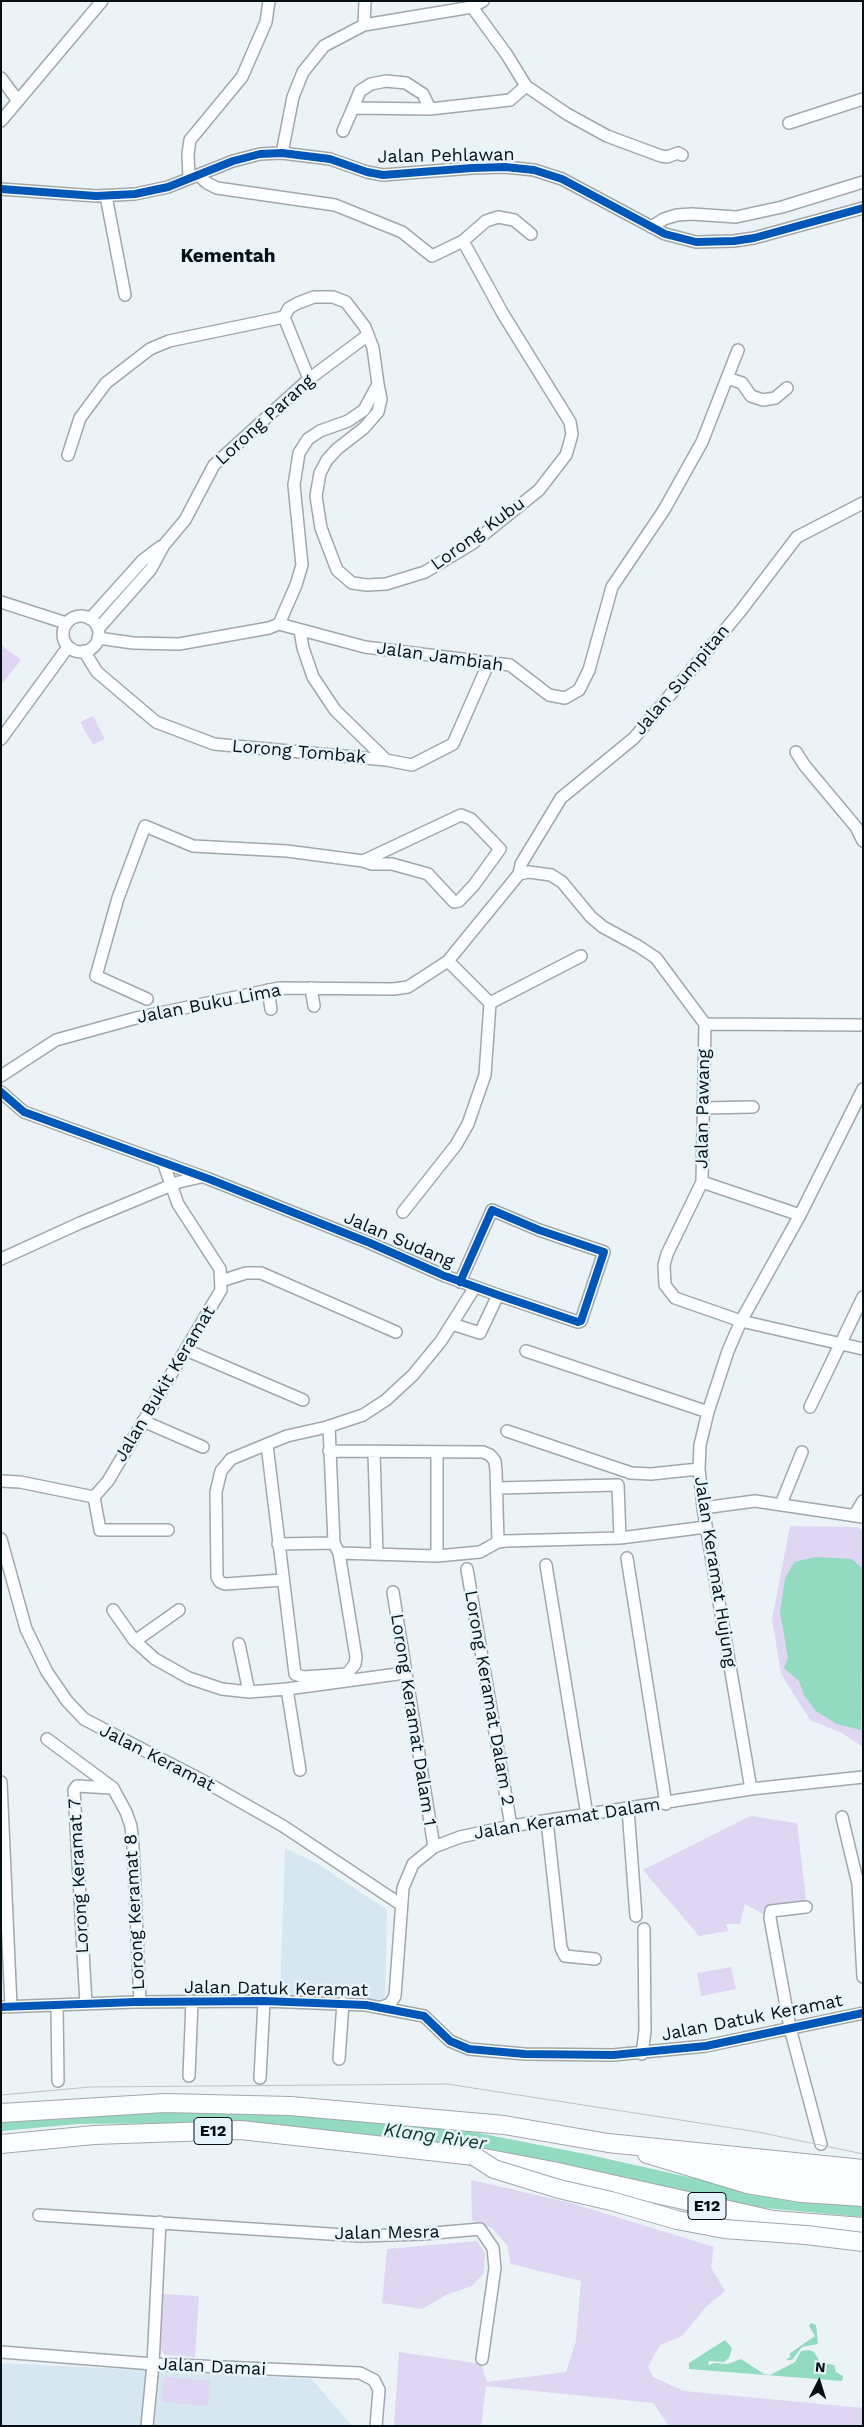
<!DOCTYPE html>
<style>
body{margin:0}
#map{position:relative;width:864px;height:2427px;overflow:hidden;background:#ecf3f7;font-family:"Work Sans",sans-serif}
canvas{display:block}
.frame{position:absolute;inset:0;border:2px solid #051016;pointer-events:none}
.north{position:absolute;left:794px;top:2357px;width:50px;height:50px;-webkit-text-stroke:4px #e7f4fc;paint-order:stroke;rotate:5deg;font-size:14px;font-weight:700;line-height:20px;text-align:center;color:#051016}
.north::after{content:'';display:block;margin:auto;width:18px;height:22px;background:#051016;clip-path:polygon(50% 0,100% 100%,50% 72%,0 100%)}
</style>
<div id="map">
<canvas width="864" height="2427"></canvas>
<div class="frame"></div>
<div class="north">N</div>
</div>
<script>
const context = document.querySelector('canvas').getContext('2d');
context.lineJoin = 'round';
function fillPath(path, color) {
  context.fillStyle = color;
  context.fill(path, 'evenodd');
}
function poly(rows) {
  const path = new Path2D();
  for (const r of rows) {
    if (r.length === 3) {
      path.moveTo(r[0] + r[2], r[1]);
      path.arc(r[0], r[1], r[2], 0, 2 * Math.PI);
      continue;
    }
    path.moveTo(r[0], r[1]);
    for (let i = 2; i < r.length; i += 2) path.lineTo(r[i], r[i + 1]);
  }
  return path;
}
function trace(path, color, width, dash) {
  context.strokeStyle = color;
  context.lineWidth = width;
  context.lineCap = dash ? 'butt' : 'round';
  context.setLineDash(dash || []);
  context.stroke(path);
}
function drawText(font, color, halo, rows, align = 'center') {
  context.font = font + ' "Work Sans",sans-serif';
  context.lineWidth = 5;
  context.setLineDash([]);
  context.textBaseline = 'middle';
  context.strokeStyle = halo;
  context.fillStyle = color;
  for (const [text, x, y, turn = 0] of rows) {
    context.save();
    context.translate(x, y);
    context.rotate((+turn || 0) * Math.PI / 180);
    context.textAlign = isNaN(turn) ? turn : align;
    if (halo) context.strokeText(text, 0, 0);
    context.fillText(text, 0, 0);
    context.restore();
  }
}
fillPath(poly([
 [285,1848,316,1863,387,1910,385,2000,280,1995],
 [1,2363,146,2370,141,2426,1,2426],
 [158,2371,312,2379,352,2426,154,2426]
]), '#d7e7f1');
fillPath(poly([
 [1,645,21,660,1,685],
 [93,716,105,739,93,745,80,722],
 [790,1526,858,1527,863,1531,863,1747,842,1733,810,1720,781,1674,772,1619],
 [750,1816,797,1823,806,1899,770,1918,745,1904,740,1924,726,1924,728,1931,699,1936,643,1870],
 [731,1967,736,1989,701,1996,697,1973],
 [471,2180,571,2203,714,2247,711,2267,725,2291,706,2307,682,2336,660,2345,648,2367,653,2377,684,2391,863,2408,863,2426,669,2426,653,2403,486,2386,481,2426,394,2426,399,2352,481,2364,487,2382,566,2372,576,2341,581,2281,511,2264,507,2245,492,2228,472,2220],
 [477,2241,485,2253,484,2273,472,2286,448,2294,422,2309,382,2303,387,2249],
 [163,2294,199,2296,195,2357,165,2355,160,2349],
 [164,2377,210,2381,208,2406,162,2402]
]), '#ded6f2');
fillPath(poly([
 [816,1557,852,1559,863,1569,861,1730,837,1724,816,1711,804,1695,799,1681,784,1668,788,1658,780,1612,785,1579,794,1562],
 [216,2111,355,2119,354,2132,185,2123,78,2124,1,2131,1,2122,52,2117,136,2112],
 [711,2185,779,2199,863,2206,863,2217,764,2208,710,2197],
 [811,2323,816,2325,818,2344,802,2347,792,2360,786,2360,791,2356,789,2354,815,2336,809,2326],
 [725,2340,732,2348,729,2358,724,2362,709,2361,708,2365,714,2363,728,2364,741,2359,764,2374,770,2375,795,2362,801,2351,809,2350,814,2352,820,2362,834,2365,836,2372,843,2376,842,2381,689,2369,689,2363]
]), '#92dac0');
trace(poly([
 [333,2124,478,2141,585,2162,732,2195]
]), '#92dac0', 16);
const minor = poly([
 [472,7,507,55,526,86,567,114,607,136,661,156,667,157,678,153,682,155],
 [364,25,365,1],
 [1,78,18,101],
 [353,108,360,91,371,84,386,81,406,83,423,94,430,109],
 [1,121,102,1],
 [789,123,863,99],
 [343,131,353,108,430,109,510,100,526,86],
 [282,153,293,97,303,72,324,46,364,25,472,7,483,1],
 [198,175,207,183,217,188,335,205,402,232,432,256,463,241,486,221,498,217,514,220,531,234],
 [189,178,188,154,190,140,242,77,266,22,269,1],
 [1,189,96,196,135,194,168,187,233,161,260,154,282,153,330,159,367,172,383,175,472,168,505,167,534,170,562,179,665,234,696,242,734,241,754,238,863,208],
 [106,196,125,295],
 [651,227,664,219,677,215,692,214,736,217,782,207,863,182],
 [727,378,742,383,751,396,763,400,775,398,787,388],
 [378,384,381,399,378,412,364,428,337,449,327,460,320,473,316,496,321,528,337,570,352,583,367,585,386,584,425,572,473,543,539,490,566,455,569,445,572,434,570,422,503,314,463,241],
 [68,455,80,418,106,383,150,349,169,341,284,317],
 [1,602,66,623],
 [81,634,18],
 [90,619,143,560,160,547],
 [279,624,296,585,302,565,294,485,299,453,308,439,320,431,348,421,364,410,378,384,373,348,365,327,346,302,333,297,314,297,298,303,289,308,284,317,309,379],
 [98,629,151,569,164,545,185,520,214,465,309,379,368,335],
 [300,630,303,648,313,677,335,710,386,760],
 [98,638,133,643,179,644,269,628,279,624,365,647,510,665,549,695,565,698,579,690,589,670,612,587,664,510,702,442,738,350],
 [84,651,97,672,156,722,214,744,386,760,412,765,453,744,489,662],
 [1,739,68,647],
 [796,752,805,766,856,827,863,841],
 [519,874,521,864,561,798,634,738,739,613,797,537,863,503],
 [311,988,314,1006],
 [268,990,271,1009],
 [147,999,96,976,118,898,145,826,193,846,287,851,363,861,372,864,392,864,428,874,454,902,459,901,474,885,500,849,471,819,461,815,363,861],
 [490,1003,581,956],
 [705,1024,702,1182,667,1254,664,1265,665,1285,675,1298,741,1321,863,1349],
 [705,1024,863,1025],
 [1,1076,56,1040,136,1018,279,988,393,989,408,987,448,961,519,874,529,872,551,875,562,882,591,917,603,927,638,946,656,958,705,1024],
 [1,1092,24,1112,209,1179,370,1243,445,1276,498,1295,578,1322,581,1321,604,1252,539,1230,492,1210,460,1282],
 [703,1108,753,1107],
 [702,1182,800,1215],
 [403,1212,456,1145,468,1124,485,1075,490,1003,448,961],
 [1,1259,80,1223,179,1182,201,1177],
 [221,1281,246,1273,261,1273,396,1332],
 [452,1324,480,1333,498,1295],
 [186,1350,303,1400],
 [526,1351,708,1412],
 [810,1407,863,1297],
 [143,1421,203,1447],
 [329,1426,334,1543],
 [507,1431,631,1473,651,1474,699,1469],
 [267,1445,295,1674,303,1677,347,1674,355,1664,356,1657,339,1553],
 [329,1451,483,1452,490,1455,495,1461,496,1471,498,1542],
 [374,1452,377,1554],
 [437,1453,437,1556],
 [1,1481,20,1482,94,1497],
 [497,1488,618,1485,620,1538,706,1527],
 [94,1497,108,1481,221,1290,220,1269,178,1204,163,1162],
 [94,1497,100,1530,168,1530],
 [781,1504,802,1452],
 [703,1508,755,1501,863,1517],
 [854,1516,863,1501],
 [1,1539,26,1629,47,1672,67,1701,84,1719,211,1785,283,1826,400,1904],
 [278,1544,334,1543,339,1553,437,1556,480,1552,498,1542,505,1541,620,1538],
 [627,1558,666,1804],
 [546,1565,587,1815],
 [467,1569,511,1826],
 [282,1580,225,1584,220,1582,217,1577,216,1492,221,1471,231,1459,287,1436,327,1427,363,1415,386,1400,413,1375,441,1341,475,1287],
 [393,1592,434,1847],
 [113,1610,134,1640,155,1659,189,1678,222,1689,249,1692,287,1689,405,1673],
 [135,1641,179,1610],
 [239,1644,249,1692],
 [287,1689,300,1770],
 [47,1739,113,1788,126,1812,131,1826,133,1847,140,2002],
 [1,1782,11,2007],
 [751,1789,703,1508,699,1469,700,1445,708,1412,728,1351,741,1321,800,1215,863,1089],
 [628,1809,636,1916],
 [842,1817,858,1884,863,1977],
 [547,1821,561,1948,565,1956,595,1959],
 [806,1907,771,1911,770,1918,790,2028,821,2144],
 [86,2004,74,1790,77,1786,111,1788],
 [57,2005,58,2081],
 [1,2007,135,2002,264,2001,366,2005,424,2016,450,2041,469,2049,525,2054,613,2055,706,2046,863,2013],
 [382,2007,390,2004,395,1996,403,1888,413,1864,434,1847,460,1837,511,1826,751,1789,863,1777],
 [642,2054,645,2031,644,1929],
 [339,2059,343,2003],
 [189,2076,192,2001],
 [260,2078,264,2001],
 [39,2215,360,2236,423,2234,480,2229,493,2248,495,2268,482,2359],
 [1,2352,153,2364,360,2373,374,2380,379,2390,376,2426],
 [147,2426,153,2364,160,2222]
]);
const highway = poly([
 [1,2113,165,2103,290,2106,504,2125,608,2143,863,2169],
 [1,2144,94,2135,241,2130,474,2156,553,2171,773,2220,863,2227],
 [647,2154,747,2184,802,2193,863,2197],
 [712,2164,811,2179,860,2181]
]);
trace(minor, '#a0a8ad', 14);
trace(highway, '#a0a8ad', 20);
trace(minor, '#fcfdfe', 11);
trace(highway, '#fcfdfe', 18);
trace(poly([
 [1,2095,90,2087,447,2084,758,2132,863,2154]
]), '#c0c2c3', 1);
const highwayBridge = poly([
 [474,2156,494,2169,559,2189,611,2201,677,2220,724,2229,806,2235,863,2242]
]);
trace(highwayBridge, '#a0a8ad', 20, []);
trace(highwayBridge, '#fcfdfe', 18);
trace(poly([
 [1,189,96,196,135,194,168,187,233,161,260,154,282,153,330,159,367,172,383,175,472,168,505,167,534,170,562,179,665,234,696,242,734,241,754,238,863,208],
 [1,1092,24,1112,209,1179,370,1243,445,1276,498,1295,578,1322,581,1321,604,1252,539,1230,492,1210,460,1282],
 [1,2007,135,2002,264,2001,366,2005,424,2016,450,2041,469,2049,525,2054,613,2055,706,2046,863,2013]
]), '#0057b8', 8);
for (const [x, y, w] of [
 [213,2131,38],
 [707,2206,38]
]) {
  const box = new Path2D();
  box.roundRect(x - w / 2, y - 13.5, w, 27, 4);
  context.fillStyle = '#e7f4fc';
  context.fill(box);
  trace(box, '#051016', 1);
}
drawText('bold 16px', '#051016', null, [
 ["E12",213,2131],
 ["E12",707,2206]
]);
drawText('18px', '#051016', '#e7f4fc', [
 ["Jalan Pehlawan",446,156,-1],
 ["Lorong Parang",265,420,-42],
 ["Lorong Kubu",478,534,-36],
 ["Jalan Jambiah",440,657,8],
 ["Jalan Sumpitan",682,680,-50],
 ["Lorong Tombak",299,752,5],
 ["Jalan Buku Lima",209,1004,-11],
 ["Jalan Pawang",703,1109,-89],
 ["Jalan Sudang",399,1240,23],
 ["Jalan Bukit Keramat",165,1384,-59],
 ["Jalan Keramat Hujung",715,1572,81],
 ["Lorong Keramat Dalam 2",489,1698,80],
 ["Lorong Keramat Dalam 1",413,1720,81],
 ["Jalan Keramat",157,1758,27],
 ["Jalan Keramat Dalam",567,1819,-9],
 ["Lorong Keramat 7",79,1876,-93],
 ["Lorong Keramat 8",135,1912,-93],
 ["Jalan Datuk Keramat",276,1989,1],
 ["Jalan Datuk Keramat",752,2018,-11],
 ["Jalan Mesra",387,2233,-1],
 ["Jalan Damai",212,2367,3]
]);
drawText('bold 19px', '#051016', '#e7f4fc', [
 ["Kementah",228,256]
]);
drawText('italic 19px', '#0a3829', '#e7f4fc', [
 ["Klang River",435,2137,8]
]);
</script>
